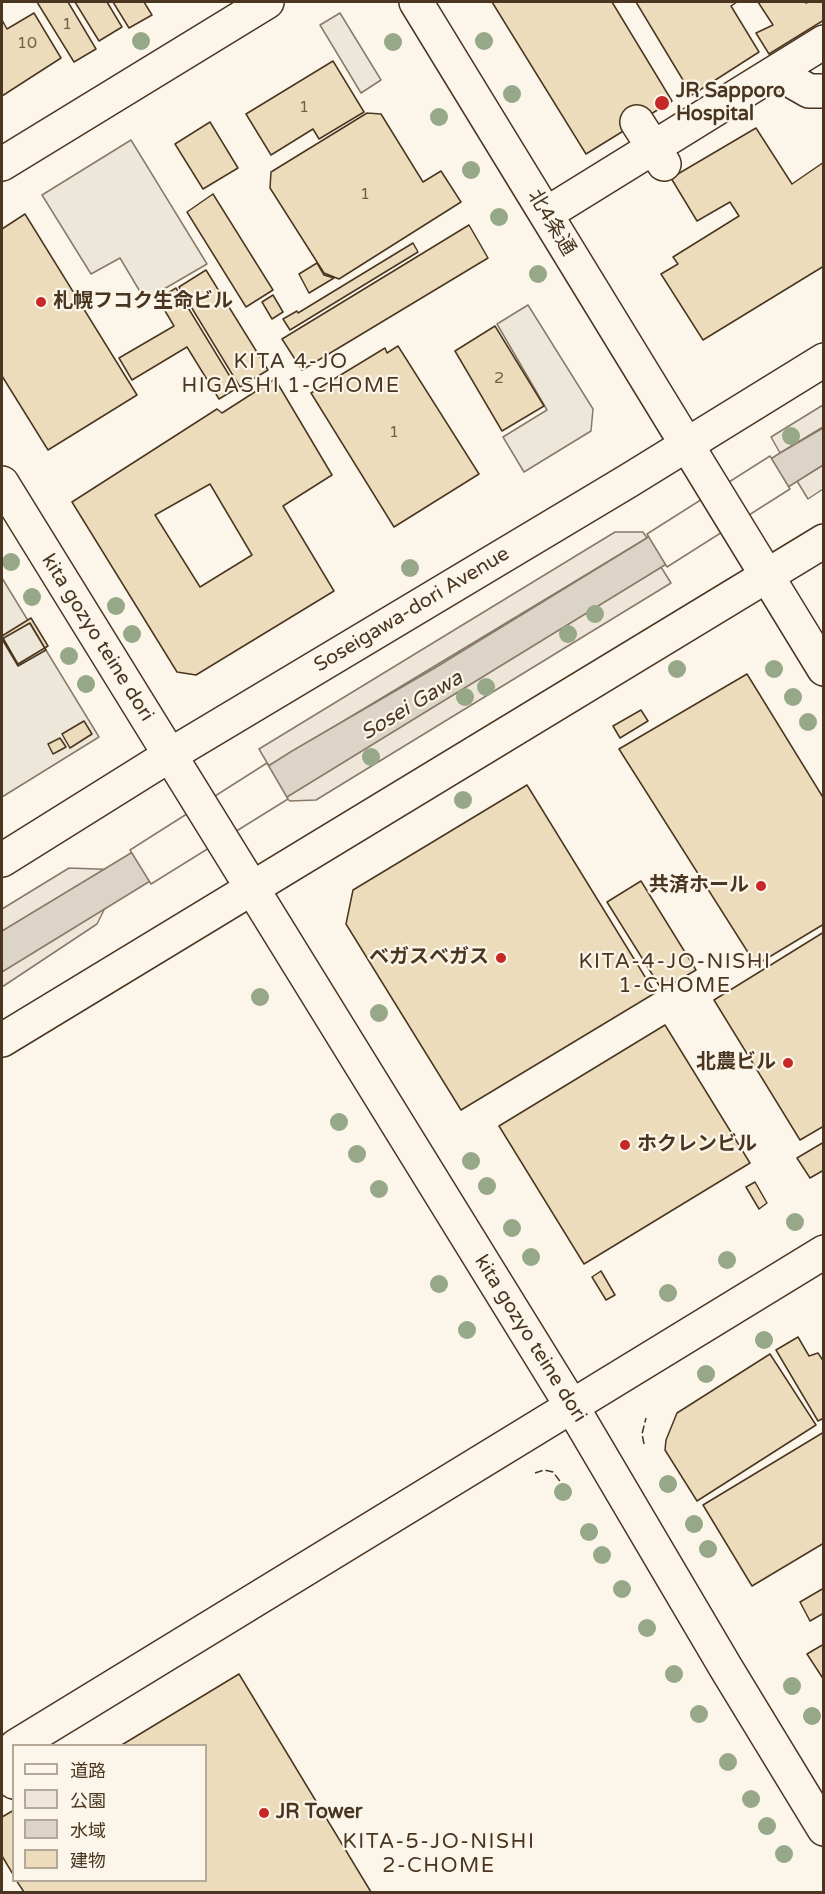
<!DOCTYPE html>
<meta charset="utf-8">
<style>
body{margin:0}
#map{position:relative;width:825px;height:1894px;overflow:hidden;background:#fbf6e9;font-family:"Varela Round","Noto Sans JP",sans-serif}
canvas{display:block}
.frame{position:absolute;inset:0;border:3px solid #4a3520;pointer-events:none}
.legend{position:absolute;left:12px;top:1744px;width:195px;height:138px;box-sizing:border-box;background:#fbf6e9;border:2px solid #b4a999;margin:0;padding:8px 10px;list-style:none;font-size:18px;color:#4a3520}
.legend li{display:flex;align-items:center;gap:12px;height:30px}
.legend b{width:30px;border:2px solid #b4a999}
</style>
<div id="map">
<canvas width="825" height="1894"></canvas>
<div class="frame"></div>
<ul class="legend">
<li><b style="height:8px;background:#fbf6e9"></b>道路</li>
<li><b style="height:16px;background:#ede6d9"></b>公園</li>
<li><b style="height:16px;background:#dcd4c6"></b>水域</li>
<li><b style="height:16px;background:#ecdcbc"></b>建物</li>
</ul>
</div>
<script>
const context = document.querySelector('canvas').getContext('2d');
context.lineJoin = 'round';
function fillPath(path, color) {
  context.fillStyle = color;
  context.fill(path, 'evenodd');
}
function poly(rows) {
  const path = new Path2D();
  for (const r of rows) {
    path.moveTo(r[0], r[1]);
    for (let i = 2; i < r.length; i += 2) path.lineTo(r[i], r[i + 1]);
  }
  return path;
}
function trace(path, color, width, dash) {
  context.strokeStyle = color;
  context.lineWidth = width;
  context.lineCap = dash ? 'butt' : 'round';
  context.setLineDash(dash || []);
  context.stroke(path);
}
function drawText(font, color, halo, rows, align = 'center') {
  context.font = font + ' "Varela Round","Noto Sans JP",sans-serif';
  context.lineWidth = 4.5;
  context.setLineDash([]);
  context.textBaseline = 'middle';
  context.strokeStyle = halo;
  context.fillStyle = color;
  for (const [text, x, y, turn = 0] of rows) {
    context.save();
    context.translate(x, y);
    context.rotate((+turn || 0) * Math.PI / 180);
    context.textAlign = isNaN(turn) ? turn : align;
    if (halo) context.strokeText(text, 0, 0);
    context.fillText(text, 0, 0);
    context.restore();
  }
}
const green = poly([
 [823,405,823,427,780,453,771,437,823,405],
 [823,465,823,489,808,499,797,481,823,465],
 [615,532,643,532,647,538,269,766,259,749,615,532],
 [661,567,671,583,316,800,290,801,285,797,661,567],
 [69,868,124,870,97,924,2,987,2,909,69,868]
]);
fillPath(green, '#ede6d9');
trace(green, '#887966', 1.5);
const parking = poly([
 [340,13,381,80,361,93,320,25,340,13],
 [131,140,207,264,145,300,120,258,91,274,42,195,131,140],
 [528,305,593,409,591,431,524,472,503,437,547,410,497,324,528,305],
 [2,578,99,737,2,797,2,578]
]);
fillPath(parking, '#ede7d9');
trace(parking, '#887966', 1.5);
const water = poly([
 [823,428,823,465,660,568,2,972,2,931,126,856,292,751,433,669,642,541,780,453,823,428]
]);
fillPath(water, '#dcd4c6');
trace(water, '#887966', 1.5);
const pier = poly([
 [770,456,790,489,667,567,647,534,770,456],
 [267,763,288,799,151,884,130,850,267,763]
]);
fillPath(pier, '#fbf6e9');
trace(pier, '#887966', 1.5);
const building = poly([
 [37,2,68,2,96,49,74,62,37,2],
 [75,2,107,2,122,27,99,41,75,2],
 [113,2,144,2,152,15,129,28,113,2],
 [492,2,612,2,672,101,586,154,492,2],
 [636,2,737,2,731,6,759,52,692,95,636,2],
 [758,2,805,2,806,3,809,2,824,2,824,20,769,54,756,33,773,25,758,2],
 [34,13,61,58,2,96,2,20,7,29,34,13],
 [333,61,364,112,319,139,313,129,271,155,246,114,333,61],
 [367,113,381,114,423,182,441,171,461,202,339,279,324,273,270,188,271,172,367,113],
 [210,122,238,168,203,189,175,144,210,122],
 [756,128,792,184,824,162,824,266,703,340,661,274,678,264,673,257,739,216,730,202,697,221,671,178,756,128],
 [213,194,273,290,246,307,187,212,213,194],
 [25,214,137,395,48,450,2,376,2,229,25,214],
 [469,225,488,258,302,370,282,339,469,225],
 [413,243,418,252,290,330,283,319,297,311,298,313,413,243],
 [317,263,324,275,334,278,309,293,299,274,317,263],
 [206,270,268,370,240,387,179,287,206,270],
 [176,288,237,388,219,399,187,347,132,380,119,358,174,326,158,299,176,288],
 [273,295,283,312,272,319,262,302,273,295],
 [495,326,544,406,502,431,455,351,495,326],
 [398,346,479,474,394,527,311,393,385,348,387,353,398,346],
 [275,379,332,475,283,506,334,591,196,675,177,672,72,502,217,409,222,413,275,379],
 [210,484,252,555,200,587,155,515,210,484],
 [31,618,48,646,18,664,2,636,31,618],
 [30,623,46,650,18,666,2,639,30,623],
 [747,674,824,799,824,924,756,965,619,749,747,674],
 [641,710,648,721,620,738,613,726,641,710],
 [84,721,92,734,70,748,62,734,84,721],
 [60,738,66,747,53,754,48,744,60,738],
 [527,785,655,993,461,1110,346,924,353,890,527,785],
 [641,881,696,970,662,990,607,902,641,881],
 [824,932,824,1126,800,1140,714,1000,824,932],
 [665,1025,750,1163,584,1264,499,1126,665,1025],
 [824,1142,824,1170,810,1178,797,1158,824,1142],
 [755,1182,767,1203,759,1209,746,1187,755,1182],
 [601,1271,615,1295,606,1300,592,1277,601,1271],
 [798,1337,809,1356,818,1353,824,1362,824,1418,818,1421,776,1350,798,1337],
 [770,1354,816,1425,697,1501,665,1450,666,1440,677,1413,770,1354],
 [824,1432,824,1543,752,1586,703,1505,824,1432],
 [824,1588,824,1613,810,1621,800,1602,824,1588],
 [824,1644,824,1680,807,1654,824,1644],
 [239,1674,371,1892,24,1892,16,1880,206,1880,206,1746,120,1746,239,1674],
 [14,1810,14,1876,2,1856,2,1817,14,1810]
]);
fillPath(building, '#ecdcbc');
trace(building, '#4a3520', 1.5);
const minor = poly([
 [416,2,824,669],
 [784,67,795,83,809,91,824,91],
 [637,122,664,164],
 [2,164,267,2],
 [546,214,824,42],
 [2,483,571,1405,726,1668,824,1829],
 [16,1746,824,1252],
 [2,1762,14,1782]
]);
const highway = poly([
 [2,860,170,755,628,481,824,360],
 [2,1040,824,541]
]);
trace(minor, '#4a3520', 36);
trace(highway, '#4a3520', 36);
trace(minor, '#fbf6e9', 33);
trace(highway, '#fbf6e9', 33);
trace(poly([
 [644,1444,642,1434,646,1418],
 [535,1473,544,1470,553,1472,565,1488]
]), '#4a3520', 1.5, [8, 3]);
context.fillStyle = '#96a887';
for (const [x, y] of [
 [141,41],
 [484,41],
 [393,42],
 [512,94],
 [439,117],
 [471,170],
 [499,217],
 [538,274],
 [791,436],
 [11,562],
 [410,568],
 [32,597],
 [116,606],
 [595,614],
 [132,634],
 [568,634],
 [69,656],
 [677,669],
 [774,669],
 [86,684],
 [486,687],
 [465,697],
 [793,697],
 [808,722],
 [371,757],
 [463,800],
 [260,997],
 [379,1013],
 [339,1122],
 [357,1154],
 [471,1161],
 [487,1186],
 [379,1189],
 [795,1222],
 [512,1228],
 [531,1257],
 [727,1260],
 [439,1284],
 [668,1293],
 [467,1330],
 [764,1340],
 [706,1374],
 [668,1484],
 [563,1492],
 [694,1524],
 [589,1532],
 [708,1549],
 [602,1555],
 [622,1589],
 [647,1628],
 [674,1674],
 [792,1686],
 [699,1714],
 [812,1716],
 [728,1762],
 [751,1799],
 [767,1826],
 [784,1854]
]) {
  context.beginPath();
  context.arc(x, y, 9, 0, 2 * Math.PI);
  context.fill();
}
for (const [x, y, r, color] of [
 [662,103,8,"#c62828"],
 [41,302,6,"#c62828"],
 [761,886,6,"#c62828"],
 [501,958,6,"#c62828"],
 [788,1063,6,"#c62828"],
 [625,1145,6,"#c62828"],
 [264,1813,6,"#c62828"]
]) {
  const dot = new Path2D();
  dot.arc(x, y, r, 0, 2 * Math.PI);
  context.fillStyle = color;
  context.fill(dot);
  trace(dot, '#fbf6e9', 2);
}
drawText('16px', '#725f47', null, [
 ["1",67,25],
 ["10",27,44],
 ["1",304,108],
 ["1",365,195],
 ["2",499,379],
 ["1",394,433]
]);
drawText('bold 20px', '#4a3520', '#fbf6e9', [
 ["JR Sapporo",676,92],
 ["Hospital",676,115],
 ["札幌フコク生命ビル",53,302],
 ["共済ホール",749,886,"right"],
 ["ベガスベガス",489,958,"right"],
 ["北農ビル",776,1063,"right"],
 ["ホクレンビル",637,1145],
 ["JR Tower",276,1813]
], 'left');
drawText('20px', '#4a3520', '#fbf6e9', [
 ["北4条通",551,223,59],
 ["Soseigawa-dori Avenue",412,610,-31],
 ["kita gozyo teine dori",97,638,58],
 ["kita gozyo teine dori",530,1339,58]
]);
context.letterSpacing = '1.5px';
drawText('21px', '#4a3520', '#fbf6e9', [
 ["KITA 4-JO",291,362],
 ["HIGASHI 1-CHOME",291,386],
 ["KITA-4-JO-NISHI",675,962],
 ["1-CHOME",675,986],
 ["KITA-5-JO-NISHI",439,1842],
 ["2-CHOME",439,1866]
]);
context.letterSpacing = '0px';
drawText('italic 21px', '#4a3520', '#fbf6e9', [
 ["Sosei Gawa",412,706,-31]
]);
</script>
